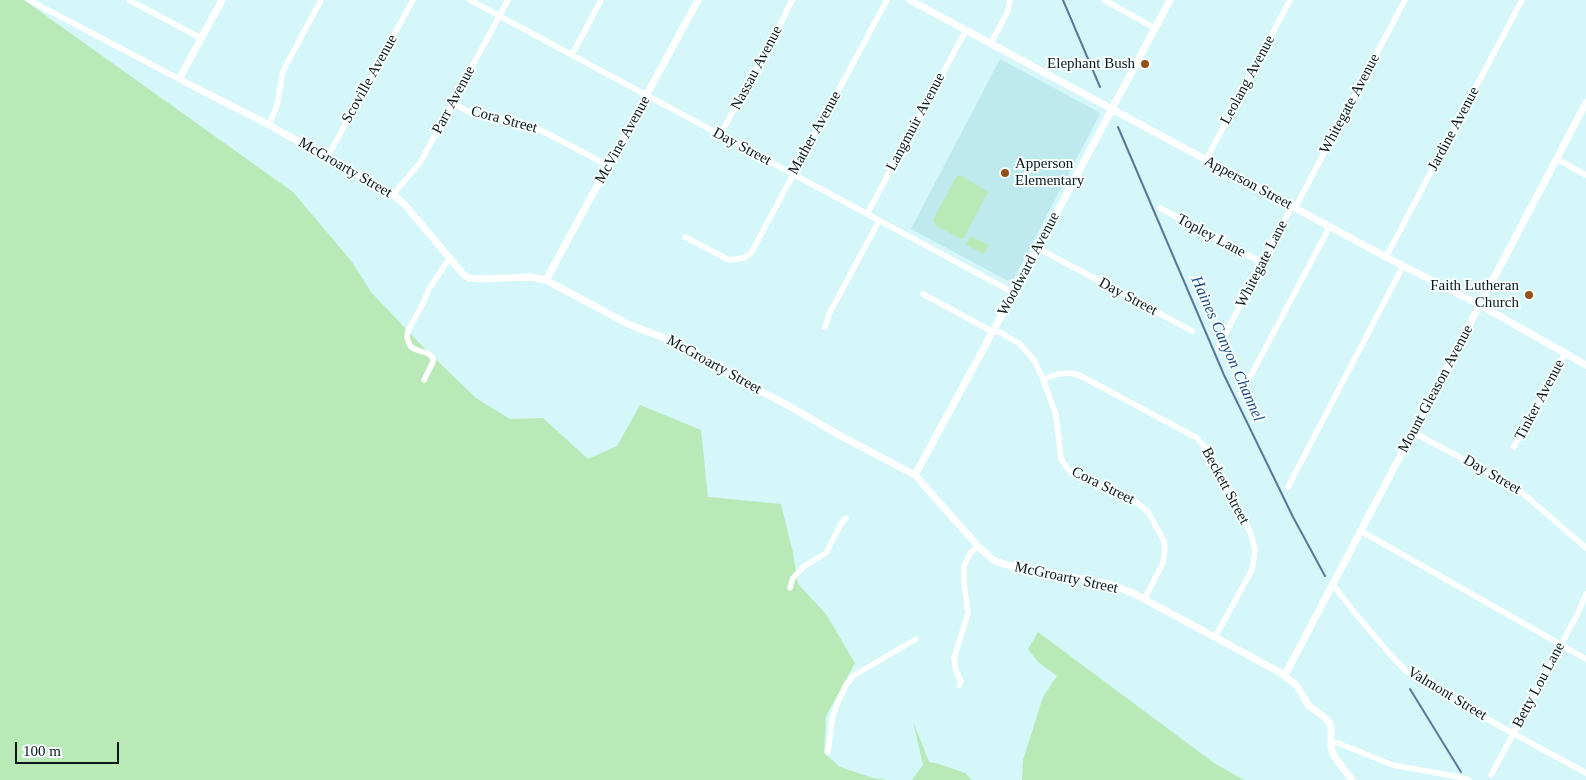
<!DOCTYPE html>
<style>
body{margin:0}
#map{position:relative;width:1586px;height:780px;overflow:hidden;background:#d5f7fa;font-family:"Times New Roman",serif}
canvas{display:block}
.scale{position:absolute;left:15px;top:742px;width:104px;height:22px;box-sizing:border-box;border:2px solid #0b1718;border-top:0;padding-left:6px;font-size:15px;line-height:18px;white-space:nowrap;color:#0b1718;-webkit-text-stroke:4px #f8ffff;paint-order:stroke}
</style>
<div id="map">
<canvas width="1586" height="780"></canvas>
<div class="scale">100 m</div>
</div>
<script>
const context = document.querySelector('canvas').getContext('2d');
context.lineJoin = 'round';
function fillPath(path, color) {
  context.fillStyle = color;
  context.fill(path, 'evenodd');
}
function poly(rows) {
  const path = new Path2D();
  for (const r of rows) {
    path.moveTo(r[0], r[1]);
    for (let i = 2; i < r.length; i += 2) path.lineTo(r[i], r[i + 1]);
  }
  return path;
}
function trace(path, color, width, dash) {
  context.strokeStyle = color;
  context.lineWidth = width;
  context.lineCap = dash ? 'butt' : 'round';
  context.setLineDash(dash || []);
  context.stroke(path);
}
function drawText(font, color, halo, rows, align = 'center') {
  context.font = font + ' "Times New Roman",serif';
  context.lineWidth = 4;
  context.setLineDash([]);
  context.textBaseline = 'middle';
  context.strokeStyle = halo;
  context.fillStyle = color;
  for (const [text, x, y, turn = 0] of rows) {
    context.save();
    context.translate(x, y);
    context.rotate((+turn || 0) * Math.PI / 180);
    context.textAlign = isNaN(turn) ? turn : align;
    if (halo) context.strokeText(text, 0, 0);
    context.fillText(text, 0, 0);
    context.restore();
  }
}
fillPath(poly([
 [1000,59,1097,111,1100,114,1014,278,1008,281,911,229]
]), '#bfeaed');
fillPath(poly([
 [0,0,24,0,293,192,352,262,371,292,424,348,476,398,510,419,543,418,588,459,617,446,640,405,701,430,708,497,781,504,793,553,798,584,826,614,855,663,826,716,824,753,840,767,873,778,887,780,0,780],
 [960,175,988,192,964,238,961,239,936,226,933,220,956,177],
 [971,236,989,245,984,254,966,245],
 [1038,632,1214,763,1244,780,1022,780,1023,760,1043,697,1057,676,1038,662,1028,649],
 [913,721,929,762,939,764,965,773,972,780,912,780,923,765]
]), '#b9e9b7');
trace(poly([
 [1063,0,1100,87],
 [1118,127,1224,375,1293,517,1325,576],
 [1410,689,1461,772]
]), '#5b769a', 2);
trace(poly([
 [29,0,179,79],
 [129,0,201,38],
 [470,0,1014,293],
 [1104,0,1155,28],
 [991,43,1008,11,1010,0],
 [572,55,601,0],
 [452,103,475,115,533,126,609,166],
 [269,125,277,105,283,71,321,0],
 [720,135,779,27,792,0],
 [327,158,413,0],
 [1557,159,1586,175],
 [1206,160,1290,0],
 [394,195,400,186,420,163,508,0],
 [1160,208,1263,263],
 [1295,208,1405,0],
 [867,214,966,30],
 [685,237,729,260,744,258,751,253,887,0],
 [1038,248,1192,331],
 [1386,257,1522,0],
 [923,294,993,332],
 [825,327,829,314,879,221],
 [994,329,1020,344,1034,360,1043,379,1056,415,1061,459,1070,472,1079,478,1113,490,1136,502,1148,512,1164,541,1165,549,1163,563,1145,598],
 [1218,348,1292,206],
 [1043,379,1058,374,1071,373,1081,376,1197,438,1211,454,1251,534,1255,550,1252,570,1215,637],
 [424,380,433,362,433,358,429,354,417,350,411,347,408,341,407,337,408,331,422,305,429,289,449,259],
 [1241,394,1330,226],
 [1413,432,1518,489,1586,548],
 [1514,447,1565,353],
 [1288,487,1403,266],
 [1361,531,1586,659],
 [1333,585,1359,618,1389,653,1406,671,1417,678,1454,701,1586,773],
 [790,588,793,578,803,567,826,553,842,522,846,518],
 [959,685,961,681,956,671,954,658,968,613,964,583,964,566,971,552,978,546],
 [1331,743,1338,743,1393,765,1459,777,1469,780],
 [828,752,832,719,837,704,846,685,853,676,916,639],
 [1491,775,1577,615,1586,594]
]), '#fff', 5.5);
trace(poly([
 [222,0,179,79,269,125,394,195,405,205,464,275,469,278,480,279,530,277,546,280,630,325,667,339,734,377,791,407,839,435,915,475,978,546,993,560,1006,565,1109,584,1133,593,1281,673,1297,686,1309,706,1323,716,1330,723,1331,729,1331,747,1334,756,1352,780],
 [910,0,1386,257,1480,305,1586,365],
 [546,280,698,0],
 [915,475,1038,248,1170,0],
 [1285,675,1586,103]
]), '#fff', 7);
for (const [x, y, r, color] of [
 [1145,64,5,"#915119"],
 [1005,173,5,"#915119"],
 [1529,295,5,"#915119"]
]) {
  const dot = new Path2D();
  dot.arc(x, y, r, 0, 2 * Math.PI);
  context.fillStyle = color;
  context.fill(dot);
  trace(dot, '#f8ffff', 2);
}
drawText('15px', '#0b1718', '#f8ffff', [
 ["Elephant Bush",1135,64],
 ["Apperson",1015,164,"left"],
 ["Elementary",1015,181,"left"],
 ["Faith Lutheran",1519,286],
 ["Church",1519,303]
], 'right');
drawText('15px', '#0b1718', '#f8ffff', [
 ["Nassau Avenue",757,68,-62],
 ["Scoville Avenue",370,79,-61],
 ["Leolang Avenue",1248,80,-62],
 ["Parr Avenue",454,100,-62],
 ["Whitegate Avenue",1350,104,-62],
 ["Cora Street",504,120,15],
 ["Langmuir Avenue",916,122,-62],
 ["Jardine Avenue",1454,129,-62],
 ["Mather Avenue",815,133,-61],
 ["McVine Avenue",623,140,-61],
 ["Day Street",742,147,28],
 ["McGroarty Street",345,168,30],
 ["Apperson Street",1248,183,28],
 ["Topley Lane",1211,236,28],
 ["Woodward Avenue",1029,264,-62],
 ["Whitegate Lane",1262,264,-63],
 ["Day Street",1128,297,28],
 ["McGroarty Street",714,365,29],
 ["Mount Gleason Avenue",1436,389,-62],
 ["Tinker Avenue",1540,400,-62],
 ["Day Street",1492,475,30],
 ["Cora Street",1103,486,26],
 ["Beckett Street",1225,486,62],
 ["McGroarty Street",1066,578,12],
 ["Betty Lou Lane",1539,685,-62],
 ["Valmont Street",1447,694,31]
]);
drawText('italic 16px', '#204988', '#f8ffff', [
 ["Haines Canyon Channel",1227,349,66]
]);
</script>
